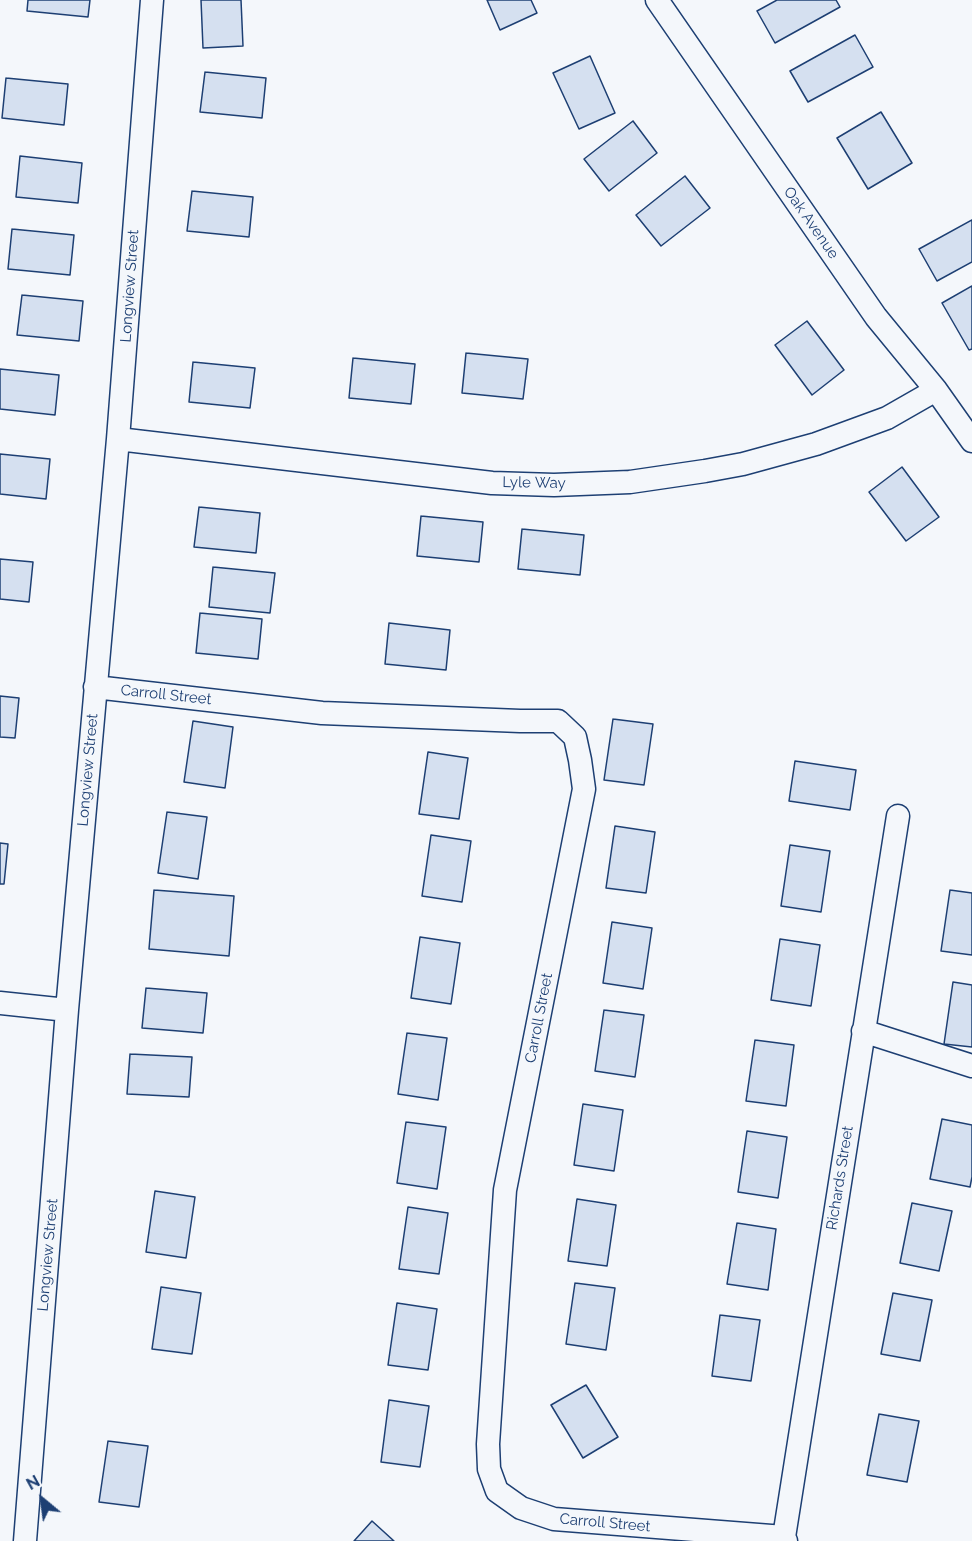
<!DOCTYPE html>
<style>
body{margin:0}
#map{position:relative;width:972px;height:1541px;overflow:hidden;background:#f4f7fb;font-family:Raleway,sans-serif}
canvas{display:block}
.north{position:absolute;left:12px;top:1469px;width:60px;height:60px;-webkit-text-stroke:4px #f4f7fb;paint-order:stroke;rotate:331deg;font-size:16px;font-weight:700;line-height:24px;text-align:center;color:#1d3f73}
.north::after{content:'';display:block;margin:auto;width:21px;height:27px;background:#1d3f73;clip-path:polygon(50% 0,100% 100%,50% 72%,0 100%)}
</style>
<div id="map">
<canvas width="972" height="1541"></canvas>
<div class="north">N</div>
</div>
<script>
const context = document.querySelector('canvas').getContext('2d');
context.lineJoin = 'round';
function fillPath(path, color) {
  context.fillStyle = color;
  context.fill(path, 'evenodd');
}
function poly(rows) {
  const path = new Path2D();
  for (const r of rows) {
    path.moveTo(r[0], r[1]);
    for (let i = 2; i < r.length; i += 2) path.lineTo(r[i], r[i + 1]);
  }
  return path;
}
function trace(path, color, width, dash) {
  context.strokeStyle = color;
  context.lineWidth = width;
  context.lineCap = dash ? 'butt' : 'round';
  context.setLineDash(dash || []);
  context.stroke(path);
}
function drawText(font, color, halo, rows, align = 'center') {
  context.font = font + ' Raleway,sans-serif';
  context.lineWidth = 4.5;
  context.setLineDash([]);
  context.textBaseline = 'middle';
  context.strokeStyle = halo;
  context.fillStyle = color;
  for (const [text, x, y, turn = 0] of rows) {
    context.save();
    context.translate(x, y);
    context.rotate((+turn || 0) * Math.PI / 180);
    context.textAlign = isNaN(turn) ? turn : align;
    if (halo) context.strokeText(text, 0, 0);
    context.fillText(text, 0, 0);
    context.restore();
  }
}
const building = poly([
 [28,0,90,0,88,17,27,11,28,0],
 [201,0,241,0,243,46,203,48,201,0],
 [487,0,531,0,537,13,500,30,487,0],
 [777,0,836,0,840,7,775,43,757,11,777,0],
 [855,35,873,67,808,102,790,71,855,35],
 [590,56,615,113,579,129,553,73,590,56],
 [205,72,266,78,262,118,200,112,205,72],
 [6,78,68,84,64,125,2,118,6,78],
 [881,112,912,163,868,189,837,138,881,112],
 [633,121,657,153,609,191,584,159,633,121],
 [20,156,82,163,78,203,16,197,20,156],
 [685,176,710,208,661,246,636,215,685,176],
 [192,191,253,197,249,237,187,231,192,191],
 [972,220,972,262,937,281,919,249,972,220],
 [12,229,74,235,70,275,8,269,12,229],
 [972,286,972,349,969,350,942,303,972,286],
 [22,295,83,301,79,341,17,335,22,295],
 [807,321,844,370,812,395,775,345,807,321],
 [466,353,528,359,523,399,462,393,466,353],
 [353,358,415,364,411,404,349,398,353,358],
 [193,362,255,368,250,408,189,402,193,362],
 [0,369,59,375,55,415,0,409,0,369],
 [0,454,50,459,46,499,0,494,0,454],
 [902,467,939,517,906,541,869,492,902,467],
 [199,507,260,513,256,553,194,547,199,507],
 [421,516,483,522,479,562,417,556,421,516],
 [522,529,584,535,580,575,518,569,522,529],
 [0,559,33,562,29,602,0,599,0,559],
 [213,567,275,573,270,613,209,607,213,567],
 [200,613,262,619,258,659,196,653,200,613],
 [389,623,450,630,446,670,385,664,389,623],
 [0,696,19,698,15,738,0,737,0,696],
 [613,719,653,724,644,785,604,780,613,719],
 [193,721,233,727,225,788,184,782,193,721],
 [428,752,468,758,459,819,419,814,428,752],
 [795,761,856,770,850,810,789,801,795,761],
 [167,812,207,817,198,879,158,873,167,812],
 [615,826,655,832,646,893,606,888,615,826],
 [431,835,471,841,462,902,422,896,431,835],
 [0,843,8,844,4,884,0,884,0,843],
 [790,845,830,851,821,912,781,906,790,845],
 [154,890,234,896,229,956,149,949,154,890],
 [950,890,972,893,972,955,941,951,950,890],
 [612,922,652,928,643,989,603,983,612,922],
 [420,937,460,943,451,1004,411,998,420,937],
 [780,939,820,945,811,1006,771,1000,780,939],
 [953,982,972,985,972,1047,944,1044,953,982],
 [146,988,207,993,203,1033,142,1028,146,988],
 [604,1010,644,1015,635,1077,595,1071,604,1010],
 [407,1033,447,1038,438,1100,398,1094,407,1033],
 [755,1040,794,1045,786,1106,746,1101,755,1040],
 [130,1054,192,1057,189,1097,127,1094,130,1054],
 [583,1104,623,1110,614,1171,574,1165,583,1104],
 [942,1119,972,1125,972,1177,970,1187,930,1179,942,1119],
 [406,1122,446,1127,437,1189,397,1183,406,1122],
 [747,1131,787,1137,778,1198,738,1192,747,1131],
 [155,1191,195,1197,186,1258,146,1252,155,1191],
 [577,1199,616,1205,607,1266,568,1261,577,1199],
 [912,1203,952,1211,939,1271,900,1263,912,1203],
 [408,1207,448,1213,439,1274,399,1269,408,1207],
 [737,1223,776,1229,768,1290,727,1284,737,1223],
 [575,1283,615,1288,606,1350,566,1344,575,1283],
 [161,1287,201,1293,192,1354,152,1349,161,1287],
 [893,1293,932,1300,920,1361,881,1354,893,1293],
 [397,1303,437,1309,428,1370,388,1365,397,1303],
 [720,1315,760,1320,751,1381,712,1376,720,1315],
 [586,1385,618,1437,583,1458,551,1405,586,1385],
 [389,1400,429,1406,420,1467,381,1462,389,1400],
 [879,1414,919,1421,907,1482,867,1475,879,1414],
 [108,1441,148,1446,139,1507,99,1502,108,1441],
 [372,1521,394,1541,354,1541,372,1521]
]);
fillPath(building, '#d5e0f0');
trace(building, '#1d3f73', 1.5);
const street = poly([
 [657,0,876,317,936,390,972,441],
 [118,439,492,483,554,485,630,482,705,471,743,464,816,444,887,418,936,390],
 [95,687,322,713,520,721,558,721,575,737,580,760,584,789,505,1190,488,1444,489,1469,497,1491,521,1508,554,1519,784,1537],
 [0,1003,67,1010],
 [863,1031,972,1066],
 [25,1541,67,1010,118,439,152,0],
 [786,1541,784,1537,898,816]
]);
trace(street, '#1d3f73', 25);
trace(street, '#f4f7fb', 22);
drawText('15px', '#1d3f73', '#f4f7fb', [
 ["Oak Avenue",811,223,55],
 ["Longview Street",130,286,-86],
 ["Lyle Way",534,483,1],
 ["Carroll Street",166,695,6],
 ["Longview Street",88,770,-85],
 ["Carroll Street",539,1018,-79],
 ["Richards Street",840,1178,-81],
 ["Longview Street",48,1255,-85],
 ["Carroll Street",605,1523,5]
]);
</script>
